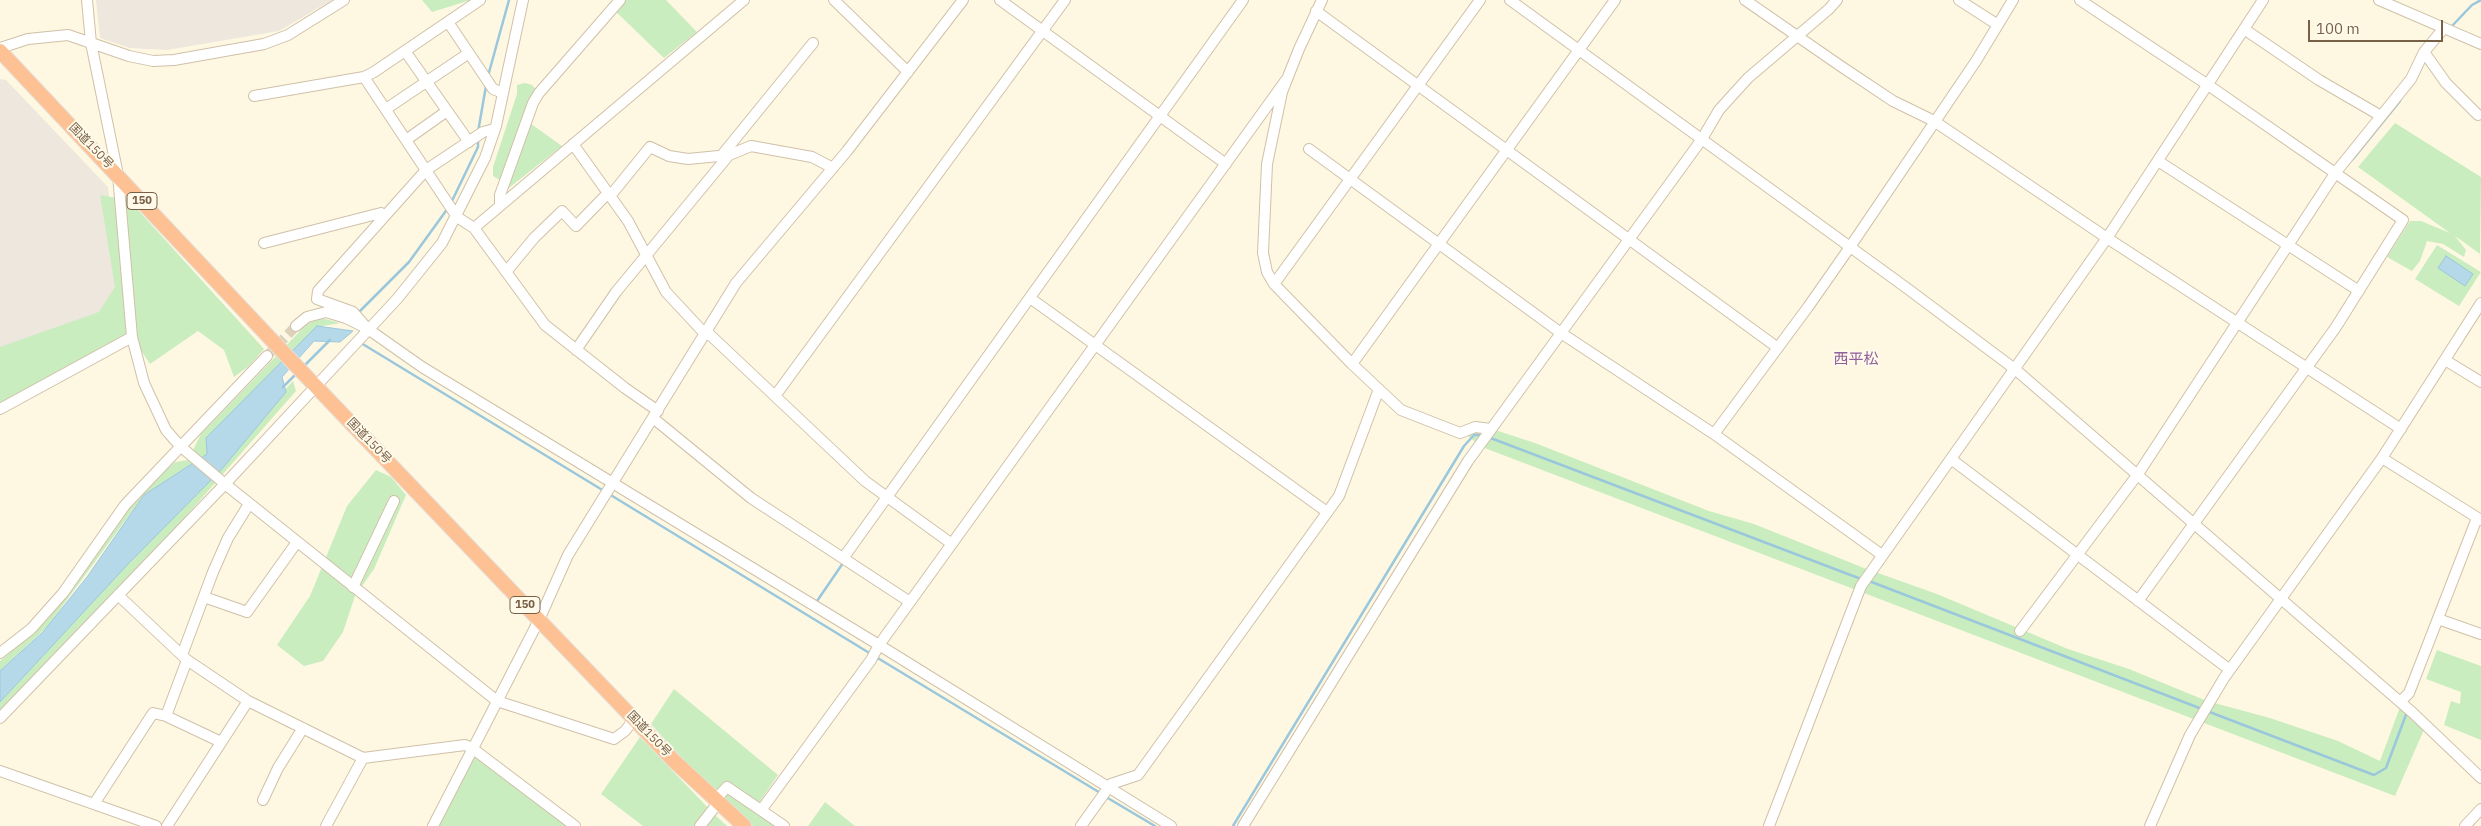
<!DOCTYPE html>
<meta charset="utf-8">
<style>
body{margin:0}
#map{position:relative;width:2481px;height:826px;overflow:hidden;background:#fef8e2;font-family:"IBM Plex Sans",sans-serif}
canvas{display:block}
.scale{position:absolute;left:2308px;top:20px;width:135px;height:22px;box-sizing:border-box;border:2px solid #786046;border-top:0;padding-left:6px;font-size:15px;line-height:18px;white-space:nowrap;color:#786046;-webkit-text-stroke:4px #fffaea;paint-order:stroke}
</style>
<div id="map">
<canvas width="2481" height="826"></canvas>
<div class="scale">100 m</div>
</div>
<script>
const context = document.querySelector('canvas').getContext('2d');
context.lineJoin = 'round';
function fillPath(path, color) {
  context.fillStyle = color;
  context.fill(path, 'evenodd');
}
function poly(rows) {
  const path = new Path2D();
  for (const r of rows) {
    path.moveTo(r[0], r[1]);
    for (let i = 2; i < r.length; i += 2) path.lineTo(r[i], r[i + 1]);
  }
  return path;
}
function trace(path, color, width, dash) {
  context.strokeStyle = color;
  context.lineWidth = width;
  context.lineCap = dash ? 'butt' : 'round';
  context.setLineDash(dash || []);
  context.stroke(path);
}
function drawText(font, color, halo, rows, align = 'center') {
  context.font = font + ' "IBM Plex Sans","Noto Sans JP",sans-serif';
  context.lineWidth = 4;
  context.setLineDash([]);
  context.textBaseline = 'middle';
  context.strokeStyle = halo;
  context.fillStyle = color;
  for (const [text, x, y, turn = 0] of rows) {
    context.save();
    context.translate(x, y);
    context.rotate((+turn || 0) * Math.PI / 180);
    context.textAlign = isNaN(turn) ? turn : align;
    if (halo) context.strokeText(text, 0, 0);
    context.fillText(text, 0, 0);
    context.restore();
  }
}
fillPath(poly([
 [96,0,332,0,279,31,167,50,130,48,100,38],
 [0,79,6,80,108,187,125,336,0,404]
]), '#ede7dd');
fillPath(poly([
 [422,0,471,0,432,12],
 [620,0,666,0,697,32,664,58,613,9],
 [525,83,532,85,539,93,527,121,562,146,500,195,503,187,500,180,493,176,493,167,517,94,517,85],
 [2395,123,2481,177,2480,254,2455,236,2466,250,2464,257,2443,244,2427,241,2420,261,2412,271,2387,257,2410,221,2421,221,2450,233,2358,167],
 [100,195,129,200,264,349,249,366,234,377,224,350,198,331,150,364,132,337,0,409,0,347,99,312,115,287],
 [2437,245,2481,272,2459,306,2415,279],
 [318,317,340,323,323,326,207,454,144,495,47,627,0,671,0,661,37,630,62,600,96,549,130,508,167,469,175,462,188,460,201,434,304,327],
 [293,381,296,391,172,532,0,712,0,702],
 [1486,427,1535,443,1709,511,1754,524,1864,568,1937,594,2068,649,2129,669,2207,701,2270,718,2338,741,2380,761,2403,699,2426,725,2395,796,1482,447,1464,433],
 [376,470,391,477,406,495,374,569,355,596,343,632,323,661,304,666,277,645,310,596,347,506],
 [2437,650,2481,666,2481,740,2444,725,2451,701,2460,704,2461,692,2426,679],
 [674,689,778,775,754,810,774,826,753,826,697,775,651,724],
 [640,737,715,815,727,826,643,826,601,794],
 [473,755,567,826,436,826],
 [825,802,855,826,808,826]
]), '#caedbf');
const water = poly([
 [2446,256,2473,274,2465,286,2438,268,2446,256],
 [317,326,353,331,340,342,314,341,282,377,286,392,221,470,129,563,0,702,0,671,43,632,87,577,144,495,207,454,206,438,317,326]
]);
fillPath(water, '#b5d9e9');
trace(water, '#9ac7dc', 1);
trace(poly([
 [2451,27,2472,5,2481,0],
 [488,76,509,0],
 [478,132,486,86],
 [2353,159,2400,101],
 [451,203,478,147,478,140],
 [358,313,409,262,448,208],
 [361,343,604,491],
 [304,366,330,340],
 [283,387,297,373],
 [1488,437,1861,579],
 [609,494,871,654],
 [1869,581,2202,709],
 [815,604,843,563],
 [876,657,1102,794],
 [2207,711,2374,775,2386,768,2407,712],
 [1106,797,1155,826],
 [1233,826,1464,446,1474,435,1483,435]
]), '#9ac7dc', 2.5);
trace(poly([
 [267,356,296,326]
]), '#dcd2bb', 10, [10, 5]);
const minor = poly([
 [87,0,91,43,118,175,132,337,144,383,166,430,180,446,225,484,497,701,614,739,625,731,634,719],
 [834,0,908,72],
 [1000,0,1226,164],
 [1322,0,1299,49,1282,92,1267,164,1263,253,1267,272,1274,284,1352,364,1401,410,1460,433,1475,427,1491,429],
 [1510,0,1908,289,2016,370,2413,713,2481,778],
 [1745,0,1842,67,1893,101,1934,121,2107,238,2401,429],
 [1959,0,1998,25],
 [2080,0,2208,85,2403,220,2336,327,2138,601],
 [2379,0,2481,44],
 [1316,11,1778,348],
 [448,22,493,89,503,93],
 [2244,29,2319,80,2381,116],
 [0,48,28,39,68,35,129,56,153,61,174,60,264,44,288,35,344,0],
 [405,51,469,142],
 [2424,52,2446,83,2478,115],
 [364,77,457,217,474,228,545,325,625,388,658,411],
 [254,96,364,77,374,72,480,0],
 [386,109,469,53],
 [406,140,447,111],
 [573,144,628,221,666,292,706,335],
 [1309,149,1561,333,1714,434,1882,555],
 [722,155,813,43],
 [2158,161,2359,291],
 [611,195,650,147,669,156,688,159,729,155,751,146,812,157,833,168],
 [500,206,500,195,533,103,539,93,620,0],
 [474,228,744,0],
 [264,243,381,213,385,216],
 [506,272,534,238,562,211,576,226,609,192],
 [1274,284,1480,0],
 [1030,298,1327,512],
 [296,326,307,317,326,312,346,318,368,329,422,367,879,645,1171,826],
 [366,327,353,312,317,299,318,291,426,170,483,132,494,129],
 [707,332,865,481,952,544],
 [576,350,616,292,729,155],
 [2445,360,2481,382],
 [1352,364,1615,0],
 [775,396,1065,0],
 [0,409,132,337],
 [653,418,751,498,910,602],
 [1714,434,1808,307,1850,247,1976,61,2013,0],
 [2382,458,2481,520],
 [1951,459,2230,670],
 [844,557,1243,0],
 [353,587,394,501],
 [118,595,187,660,248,701,363,758,465,745,472,748,575,826],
 [204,597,247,612,297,542],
 [2438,619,2481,634],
 [2020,631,2138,474,2336,172,2411,79,2424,52,2444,28],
 [0,653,31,629,63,593,125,505,267,356],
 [182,655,213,572,228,538,249,504],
 [2400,702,2409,693,2477,518],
 [166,716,221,742],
 [0,718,225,484,397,299,442,243,485,158,496,126,523,0],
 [0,771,156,826],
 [263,800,278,768,303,728],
 [715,800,727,787,784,826],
 [94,804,153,713,166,716,187,660],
 [762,809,871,660,879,645,1286,80],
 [167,826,248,701],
 [326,826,363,758],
 [433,826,539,620,568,555,736,283,847,151,963,0],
 [700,826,718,803],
 [1081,826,1111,784,1138,775,1339,496,1379,389],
 [1243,826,1468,461,1702,139,1719,110,1748,78,1829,9,1837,0],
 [1769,826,1861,586,2107,238,2263,0],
 [2150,826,2190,735,2224,678,2382,458,2481,303],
 [2465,826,2481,809]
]);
const highway = poly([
 [0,51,283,352,539,620,674,761,744,826]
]);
trace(minor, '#d0c0a8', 12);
trace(highway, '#e4dfda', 16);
trace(minor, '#fff', 10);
trace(highway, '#fec193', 14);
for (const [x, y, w] of [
 [142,201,30],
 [525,605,30]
]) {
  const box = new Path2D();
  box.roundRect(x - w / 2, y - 8.5, w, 17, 4);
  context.fillStyle = '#fffaea';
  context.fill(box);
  trace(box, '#786046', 1);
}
drawText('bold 11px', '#786046', null, [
 ["150",142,201],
 ["150",525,605]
]);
drawText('12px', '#786046', '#fffaea', [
 ["国道150号",91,146,46],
 ["国道150号",369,441,46],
 ["国道150号",649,734,46]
]);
drawText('15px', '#92619c', '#fffaea', [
 ["西平松",1856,360]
]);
</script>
